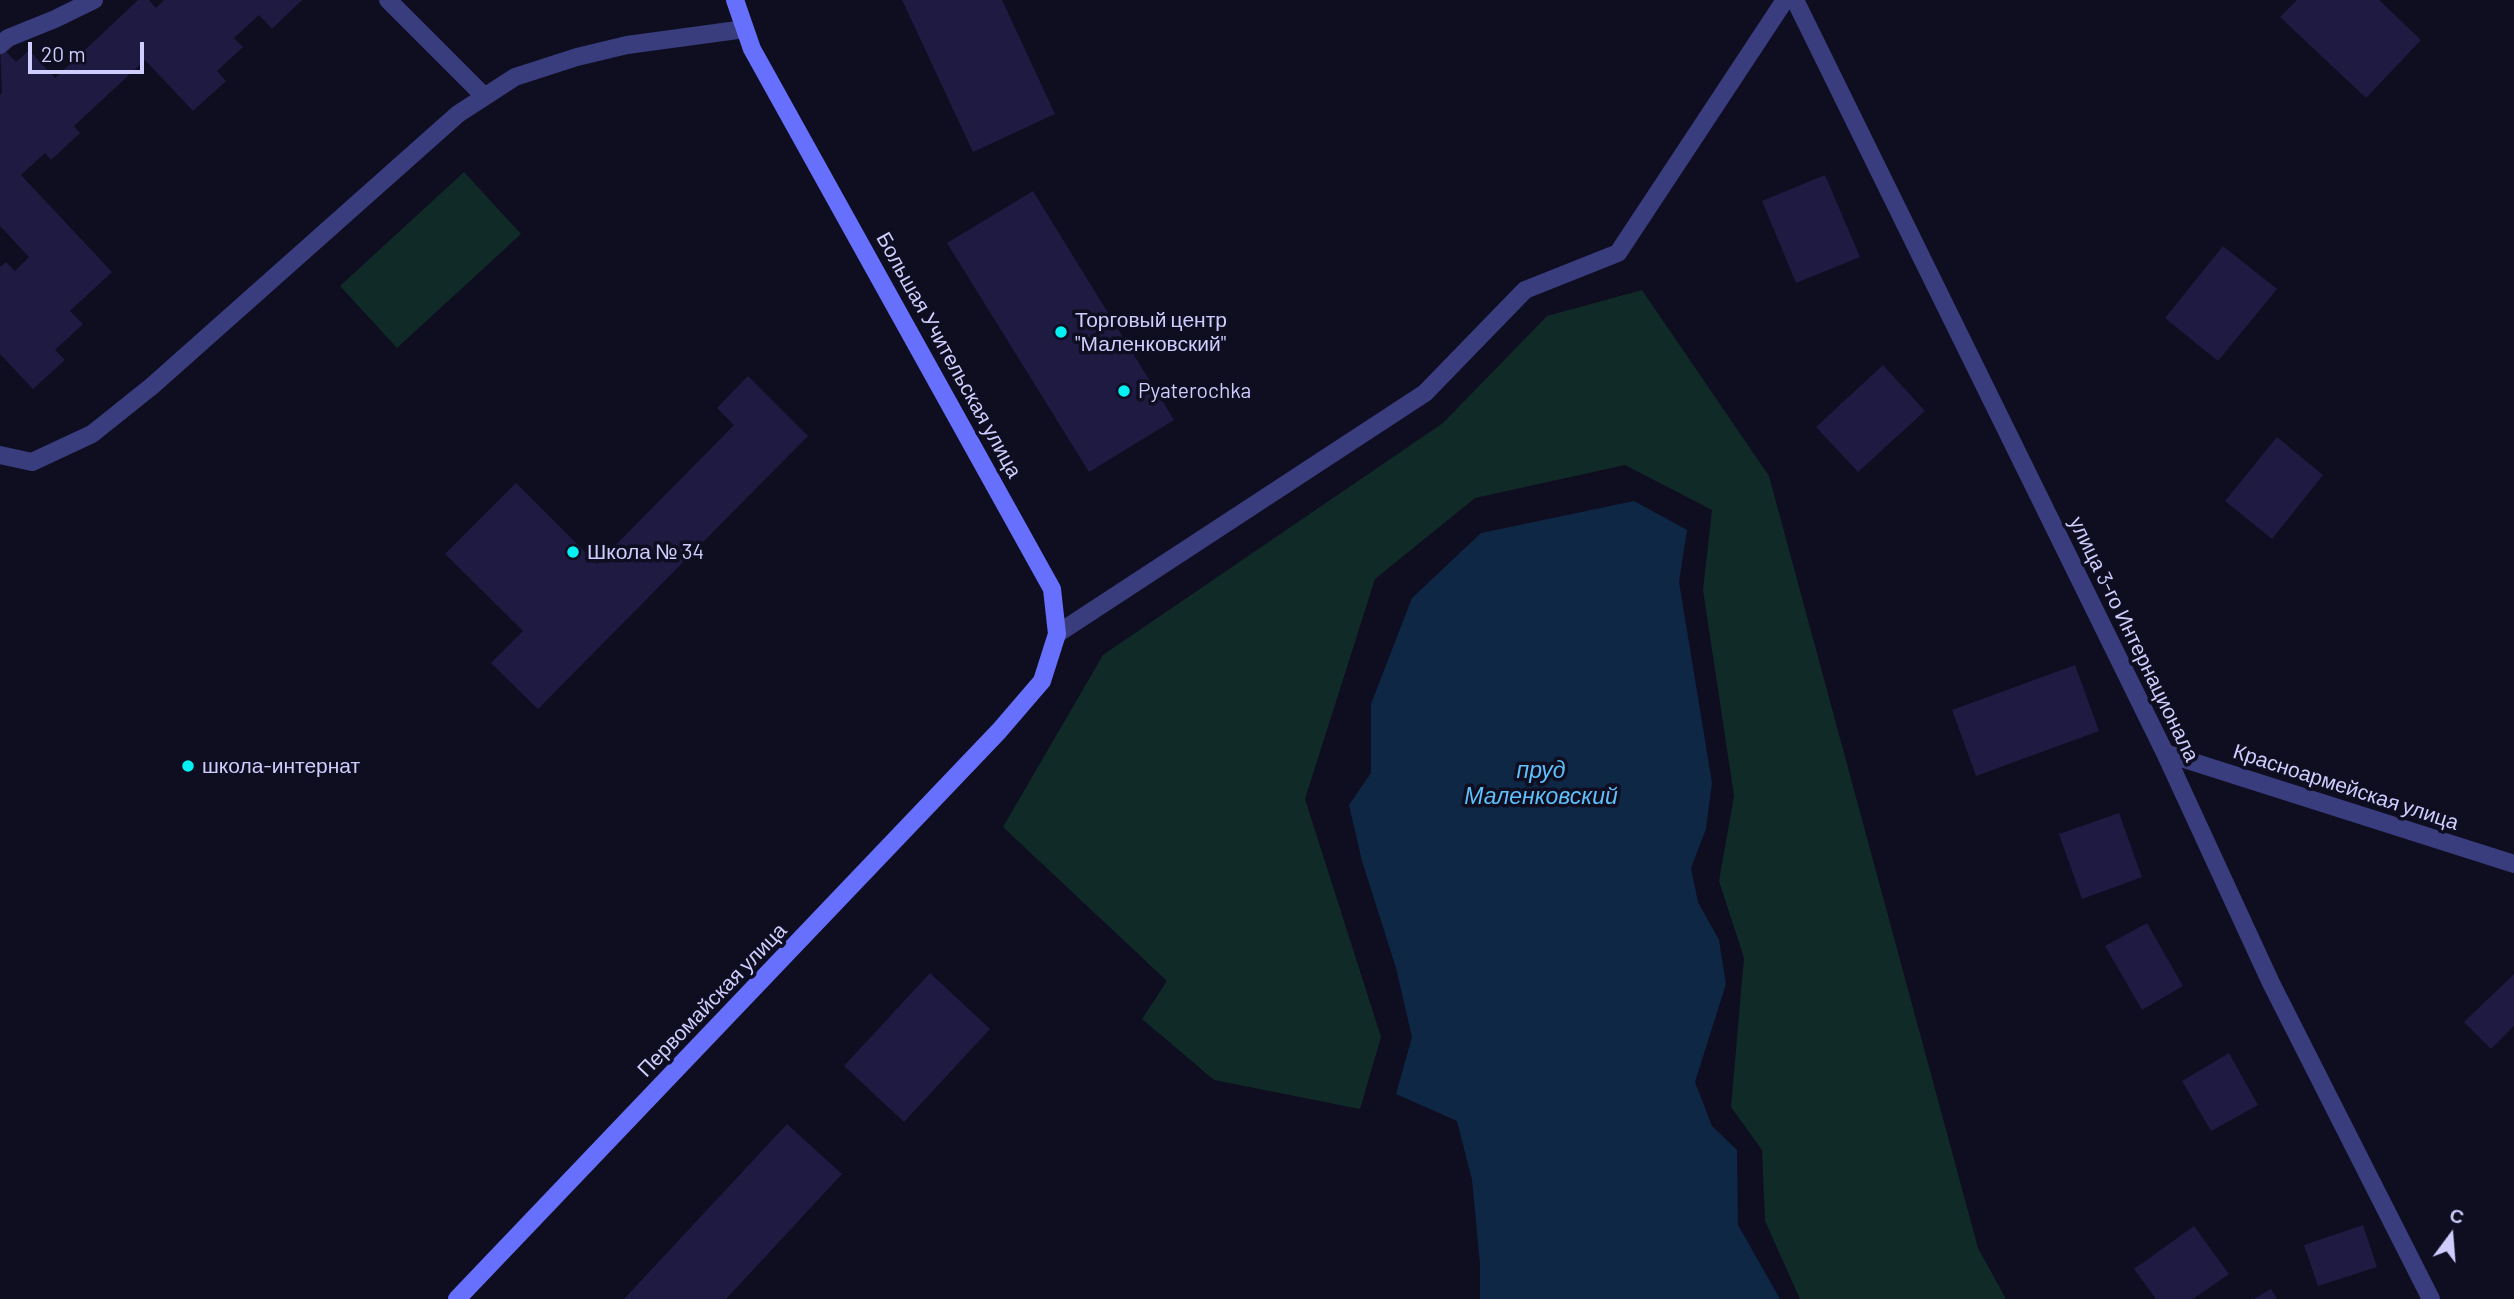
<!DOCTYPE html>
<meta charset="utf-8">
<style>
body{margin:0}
#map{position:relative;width:2514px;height:1299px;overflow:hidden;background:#0f0d20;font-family:Barlow,sans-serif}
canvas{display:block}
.north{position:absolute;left:2416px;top:1201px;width:70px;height:70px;-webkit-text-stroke:5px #0f0d20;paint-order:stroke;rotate:16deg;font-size:19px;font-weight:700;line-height:28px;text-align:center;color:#cecdfe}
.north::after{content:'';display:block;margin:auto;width:24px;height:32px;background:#cecdfe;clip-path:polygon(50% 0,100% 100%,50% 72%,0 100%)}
.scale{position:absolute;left:28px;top:42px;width:116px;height:32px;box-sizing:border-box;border:4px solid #cecdfe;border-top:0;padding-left:9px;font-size:21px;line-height:24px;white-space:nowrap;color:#cecdfe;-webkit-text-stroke:5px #0f0d20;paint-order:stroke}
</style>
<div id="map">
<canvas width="2514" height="1299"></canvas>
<div class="north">С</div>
<div class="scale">20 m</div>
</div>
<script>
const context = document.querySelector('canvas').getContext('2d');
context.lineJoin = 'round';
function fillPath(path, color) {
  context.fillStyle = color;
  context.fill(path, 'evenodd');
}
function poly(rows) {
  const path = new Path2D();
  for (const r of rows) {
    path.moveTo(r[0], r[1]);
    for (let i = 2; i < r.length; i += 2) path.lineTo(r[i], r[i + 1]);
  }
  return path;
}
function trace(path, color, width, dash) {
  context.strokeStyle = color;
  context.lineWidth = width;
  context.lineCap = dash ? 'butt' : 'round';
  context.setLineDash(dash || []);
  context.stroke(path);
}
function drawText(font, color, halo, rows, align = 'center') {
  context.font = font + ' Barlow,sans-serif';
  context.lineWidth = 7;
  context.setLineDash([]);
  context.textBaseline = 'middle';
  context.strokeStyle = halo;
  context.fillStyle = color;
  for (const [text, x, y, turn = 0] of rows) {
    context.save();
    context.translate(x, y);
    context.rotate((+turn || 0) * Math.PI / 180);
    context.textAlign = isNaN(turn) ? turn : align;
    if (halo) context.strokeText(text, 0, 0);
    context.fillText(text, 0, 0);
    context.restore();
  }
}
fillPath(poly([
 [464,172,521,234,397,348,340,286],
 [1642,290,1769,476,1978,1248,2006,1299,1800,1299,1765,1221,1762,1150,1731,1107,1744,958,1719,881,1734,796,1703,590,1712,510,1625,465,1475,498,1375,579,1305,799,1381,1037,1360,1109,1214,1080,1142,1019,1167,981,1003,827,1103,655,1443,423,1547,316]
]), '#102a27');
fillPath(poly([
 [1634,501,1687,530,1679,582,1712,783,1706,829,1691,868,1698,902,1719,940,1726,984,1695,1082,1712,1126,1737,1150,1738,1225,1780,1299,1480,1299,1480,1264,1472,1180,1457,1121,1396,1094,1412,1037,1396,968,1362,861,1349,805,1371,773,1371,704,1412,598,1481,533]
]), '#0d2744');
fillPath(poly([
 [138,0,149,0,156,8,164,0,302,0,272,29,259,15,234,38,243,47,217,71,226,81,193,111,145,60,74,126,80,133,51,160,45,153,21,175,112,272,70,311,83,324,55,350,65,360,33,389,0,354,0,267,6,262,15,271,29,257,0,226,0,95,2,93,0,45,16,62,29,50,55,78],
 [902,0,1002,0,1055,114,973,152],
 [2297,0,2379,0,2421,40,2366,98,2280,17],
 [1825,175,1860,257,1796,283,1762,201],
 [1033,191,1174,420,1089,472,947,243],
 [2223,246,2277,289,2218,361,2165,318],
 [1883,365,1925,411,1858,472,1816,427],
 [748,376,808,436,538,709,491,663,523,631,445,554,516,483,597,564,734,425,717,408],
 [2277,437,2323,475,2272,539,2225,501],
 [2075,665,2099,731,1976,776,1952,710],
 [2119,813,2142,877,2082,899,2059,834],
 [2147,923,2183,986,2142,1010,2105,946],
 [930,973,990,1029,904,1122,844,1066],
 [2514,974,2514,1026,2491,1049,2464,1022],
 [2229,1053,2258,1105,2211,1131,2182,1081],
 [787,1124,842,1174,726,1299,624,1299],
 [2363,1225,2377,1267,2318,1286,2304,1245],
 [2194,1226,2229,1274,2193,1299,2156,1299,2134,1269],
 [2271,1289,2277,1299,2254,1299]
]), '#1e1a41');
trace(poly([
 [388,0,484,96],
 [0,45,8,38,55,19,94,0],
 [0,455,32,462,92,434,152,386,458,114,515,77,577,57,627,45,745,29]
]), '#393d7e', 18);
trace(poly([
 [1795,0,2165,753,2271,983,2431,1299],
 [1057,634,1425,393,1525,290,1618,253,1785,0],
 [2165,753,2514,864]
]), '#393d7e', 18);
trace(poly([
 [457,1299,999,731,1042,681,1057,634,1052,589,752,49,735,0]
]), '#6670fc', 18);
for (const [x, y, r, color] of [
 [1061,332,7,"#05f1f3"],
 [1124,391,7,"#05f1f3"],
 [573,552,7,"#05f1f3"],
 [188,766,7,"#05f1f3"]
]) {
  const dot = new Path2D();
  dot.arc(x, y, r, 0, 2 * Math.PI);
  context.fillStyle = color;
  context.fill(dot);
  trace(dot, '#0f0d20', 2.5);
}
drawText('21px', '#cecdfe', '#0f0d20', [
 ["Торговый центр",1075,320],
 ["\"Маленковский\"",1075,344],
 ["Pyaterochka",1138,391],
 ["Школа № 34",587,552],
 ["школа-интернат",202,766]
], 'left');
drawText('21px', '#cecdfe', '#0f0d20', [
 ["Большая Учительская улица",949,355,61],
 ["улица 3-го Интернационала",2134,639,64],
 ["Красноармейская улица",2346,787,18],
 ["Первомайская улица",712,1000,-46]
]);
drawText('italic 23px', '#5dc1fc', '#0f0d20', [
 ["пруд",1541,770],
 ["Маленковский",1541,796]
]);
</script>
